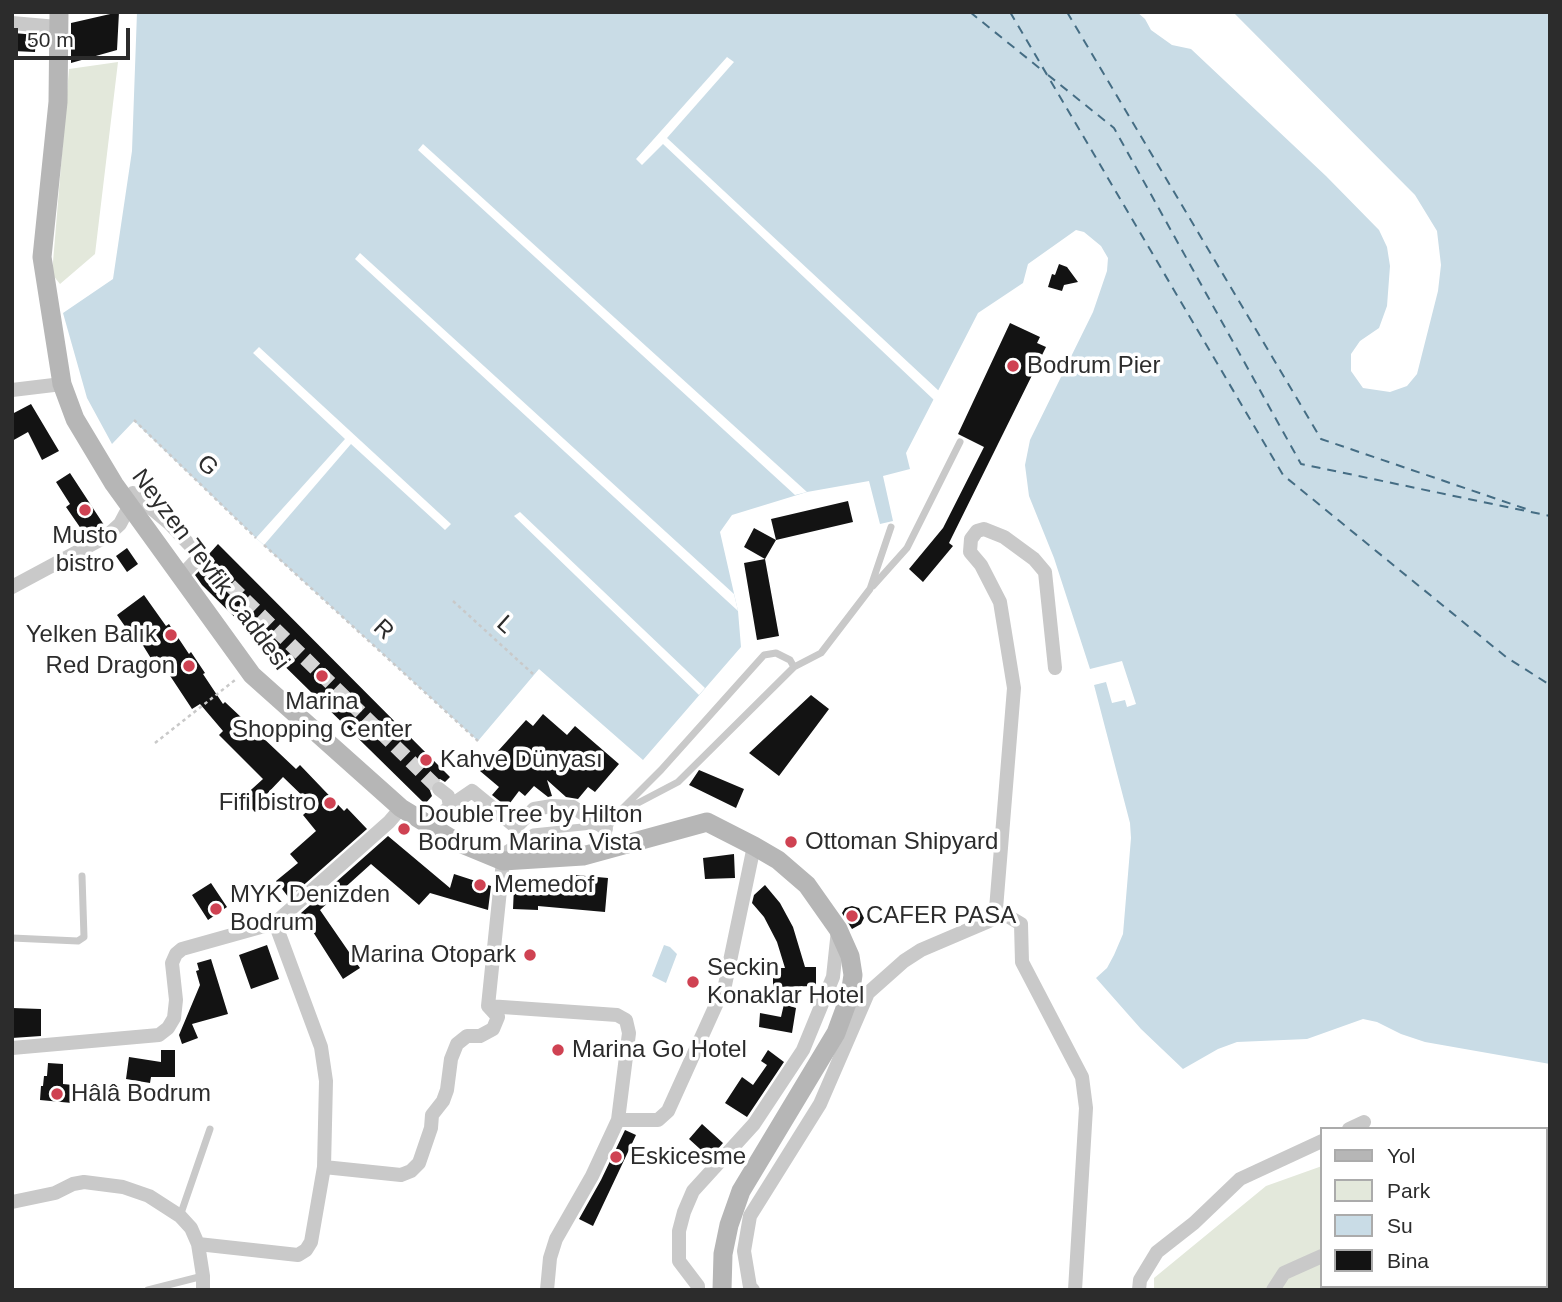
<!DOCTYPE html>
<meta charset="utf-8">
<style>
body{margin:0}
#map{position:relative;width:1562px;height:1302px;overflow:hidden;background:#fff;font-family:Helvetica,sans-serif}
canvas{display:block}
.frame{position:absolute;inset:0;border:14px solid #2c2c2c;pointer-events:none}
.legend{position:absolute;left:1320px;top:1127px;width:228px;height:161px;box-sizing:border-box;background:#fff;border:2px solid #ababab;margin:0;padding:9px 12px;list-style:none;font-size:21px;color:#2c2c2c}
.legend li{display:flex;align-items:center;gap:14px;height:35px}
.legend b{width:35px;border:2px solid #ababab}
.scale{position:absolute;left:14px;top:28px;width:116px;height:32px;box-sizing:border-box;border:4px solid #2c2c2c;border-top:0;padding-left:9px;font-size:21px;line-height:24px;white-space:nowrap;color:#2c2c2c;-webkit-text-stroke:5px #fff;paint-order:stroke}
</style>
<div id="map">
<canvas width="1562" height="1302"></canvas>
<div class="frame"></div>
<ul class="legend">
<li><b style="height:9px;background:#b6b6b6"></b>Yol</li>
<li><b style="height:19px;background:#e3e8db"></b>Park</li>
<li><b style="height:19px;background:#c9dce6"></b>Su</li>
<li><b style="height:19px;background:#131313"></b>Bina</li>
</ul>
<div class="scale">50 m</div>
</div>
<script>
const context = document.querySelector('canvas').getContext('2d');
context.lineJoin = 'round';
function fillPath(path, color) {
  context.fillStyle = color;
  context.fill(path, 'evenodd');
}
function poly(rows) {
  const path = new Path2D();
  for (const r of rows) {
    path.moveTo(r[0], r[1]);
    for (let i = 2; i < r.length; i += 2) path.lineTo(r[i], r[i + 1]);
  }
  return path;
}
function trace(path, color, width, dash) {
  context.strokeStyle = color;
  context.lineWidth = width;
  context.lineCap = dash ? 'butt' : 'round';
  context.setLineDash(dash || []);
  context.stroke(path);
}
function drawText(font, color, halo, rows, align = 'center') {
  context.font = font + ' Helvetica,sans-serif';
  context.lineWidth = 7;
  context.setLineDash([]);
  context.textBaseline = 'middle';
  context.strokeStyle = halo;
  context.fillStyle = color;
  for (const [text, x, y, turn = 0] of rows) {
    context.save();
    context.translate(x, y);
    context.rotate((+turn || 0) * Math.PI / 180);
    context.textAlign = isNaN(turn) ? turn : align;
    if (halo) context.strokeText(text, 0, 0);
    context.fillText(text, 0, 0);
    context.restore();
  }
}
fillPath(poly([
 [118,62,95,254,60,284,52,274,69,69],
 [1322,1166,1322,1286,1425,1286,1426,1290,1154,1290,1154,1278,1266,1186]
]), '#e3e8db');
fillPath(poly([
 [137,12,1137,12,1145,19,1151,30,1172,45,1191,49,1326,176,1379,230,1387,247,1390,266,1387,306,1379,328,1360,341,1351,354,1351,371,1363,388,1390,392,1407,386,1417,374,1438,291,1441,265,1437,231,1415,195,1233,12,1550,12,1550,1064,1425,1042,1401,1034,1377,1022,1363,1019,1307,1039,1237,1042,1218,1049,1183,1069,1141,1029,1096,978,1107,968,1114,955,1123,934,1131,838,1130,823,1094,685,1106,682,1112,703,1125,700,1127,707,1136,704,1122,661,1090,669,1054,558,1029,496,1025,465,1030,440,1093,312,1107,271,1108,258,1101,246,1084,232,1076,230,1028,264,1023,283,978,313,906,453,910,469,883,476,893,521,880,524,869,481,807,492,732,515,720,532,738,611,741,647,643,760,539,669,478,741,256,538,134,421,112,444,87,398,63,313,113,279,132,151],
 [664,945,670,947,677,954,666,983,652,976]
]), '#c9dce6');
fillPath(poly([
 [727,57,734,62,667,138,939,391,934,400,663,144,642,165,636,159],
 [423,144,807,492,795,495,418,150],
 [360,253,734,594,738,611,355,259],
 [259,347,451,524,445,530,351,444,264,545,256,538,345,439,253,353],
 [520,512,705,688,699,695,514,516]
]), '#fff');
trace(poly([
 [970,12,1043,71],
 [1010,12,1283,475,1506,657,1550,685],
 [1067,12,1321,439,1532,511],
 [1048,75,1114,128,1301,464,1550,516]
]), '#456d84', 2, [9, 7]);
fillPath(poly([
 [119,12,117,50,71,63,71,23],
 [14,33,36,35,35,52,13,51],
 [1059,264,1067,267,1078,282,1064,285,1062,291,1048,287,1052,274,1055,275],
 [1010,323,1040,337,1037,343,1046,347,949,543,953,546,923,582,909,569,943,528,984,447,958,434],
 [31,404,59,451,42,460,28,432,12,441,12,414],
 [70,473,104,525,86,536,66,507,70,504,56,482],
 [848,501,853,522,776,540,771,519],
 [754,528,776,540,765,559,744,547],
 [218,544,450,777,445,782,440,779,432,783,429,788,432,796,425,804,202,585,195,575,207,563,209,554],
 [127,548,138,564,127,572,116,556],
 [765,559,779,636,757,640,744,563],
 [144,595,166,626,169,624,189,654,191,652,205,673,203,674,223,704,225,702,296,769,300,765,344,811,347,808,367,829,289,898,276,881,298,863,290,854,316,831,303,815,313,806,283,777,264,797,267,801,255,812,242,798,263,779,219,735,223,731,200,704,192,709,157,656,152,660,139,639,136,642,117,615],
 [811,695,829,709,779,776,749,753],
 [543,714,567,735,575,726,619,764,595,792,588,787,578,799,566,797,547,780,552,796,548,797,534,786,525,796,519,791,507,807,492,795,499,787,480,771,526,720,533,726],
 [699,770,744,789,736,808,689,785],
 [388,836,450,888,454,874,491,886,488,910,430,893,419,905,371,864,320,910,360,968,343,979,301,913],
 [734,854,735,878,705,879,703,858],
 [575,875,608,878,605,912,538,906,538,910,513,909,514,887,547,888,548,881,574,883],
 [211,883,227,907,208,920,192,895],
 [765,885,780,903,793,927,805,967,816,967,816,986,773,987,773,968,785,968,777,942,764,917,752,903,754,895],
 [852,906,859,908,864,918,861,924,852,929,842,913,845,908],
 [267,945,279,979,251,989,239,955],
 [211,959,228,1014,192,1024,198,1038,182,1044,179,1035,200,985,196,971,199,970,197,963],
 [784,1004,796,1008,792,1033,759,1027,760,1013,781,1017],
 [12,1008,41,1009,41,1036,12,1038],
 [161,1050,175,1050,175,1077,151,1077,150,1083,126,1079,129,1057,161,1062],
 [768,1050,784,1062,747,1117,725,1103,742,1077,753,1085,767,1065,761,1061],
 [48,1063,63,1064,63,1084,73,1085,72,1103,40,1100,41,1086,43,1086,44,1076,47,1076],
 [702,1124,723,1143,710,1158,689,1139],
 [625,1130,636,1135,593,1226,579,1219,601,1180]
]), '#131313');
trace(poly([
 [200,556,439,789]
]), '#d5d5d5', 14, [14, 7]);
trace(poly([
 [134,420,256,538],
 [264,545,478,741],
 [453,601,533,674],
 [155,743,235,680]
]), '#c9c9c9', 2.5, [3.5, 3.5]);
trace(poly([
 [873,586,907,548,960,442],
 [794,667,821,653,870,589,891,527],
 [607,830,617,814,661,770,764,655,776,653,790,660,794,667,678,782,617,814],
 [501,859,504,850,533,832,562,829,593,826,606,829,613,845],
 [12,938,78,941,84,937,82,876],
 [180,1216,210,1129],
 [148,1290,203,1276]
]), '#c9c9c9', 7);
trace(poly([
 [12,23,57,27],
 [12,390,62,384],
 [133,493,170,524,200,556,184,573],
 [12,587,107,536,120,524,129,507],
 [450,806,472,791,516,827,534,809,552,806,573,807,606,829],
 [435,821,450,806,448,796,439,789],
 [996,909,1021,924,1022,962,1082,1077,1086,1108,1075,1290],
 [488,1006,617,1015,626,1020,629,1033,618,1120,592,1176,556,1239,550,1258,547,1290],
 [488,1006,503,861],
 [12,1048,159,1035,168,1028,174,1018,176,1000,172,963,176,954,182,949,275,923,389,822,401,808],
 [618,1120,658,1120,668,1111,725,985,754,846],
 [1349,1129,1364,1122],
 [324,1167,401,1175,411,1171,419,1163,431,1128,432,1115,443,1101,447,1090,451,1059,457,1044,467,1036,480,1036,493,1029,498,1017,488,1006],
 [12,1202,55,1193,73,1184,84,1182,123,1187,149,1196,180,1216,191,1228,198,1244,203,1276,203,1290],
 [198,1244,298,1255,306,1250,311,1242,324,1167,326,1081,321,1047,275,923],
 [698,1290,698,1286,679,1261,679,1231,684,1212,693,1191,754,1124,803,1050,833,977,838,930],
 [753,1290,750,1287,744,1251,750,1216,820,1104,868,993,904,961,921,950,989,921,996,909,1014,688,1000,602,981,565,970,552,971,539,977,531,984,529,1004,537,1034,559,1045,572,1055,668],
 [1139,1290,1140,1280,1157,1252,1194,1223,1240,1179,1322,1141],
 [1273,1290,1284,1273,1322,1256]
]), '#c9c9c9', 14);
trace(poly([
 [59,12,58,102,42,257,62,384,75,419,114,484,252,675,401,808,457,842,503,861,583,856,707,822,754,846,778,860,807,885,838,929,850,956,853,975,850,995,836,1033,741,1191,729,1225,723,1254,722,1290]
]), '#b6b6b6', 19);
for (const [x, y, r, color] of [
 [1013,366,7,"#cf4252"],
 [85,510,7,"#cf4252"],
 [171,635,7,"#cf4252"],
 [189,666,7,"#cf4252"],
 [322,676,7,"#cf4252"],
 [426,760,7,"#cf4252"],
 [330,803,7,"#cf4252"],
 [404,829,7,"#cf4252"],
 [791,842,7,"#cf4252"],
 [480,885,7,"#cf4252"],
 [216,909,7,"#cf4252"],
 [852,916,7,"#cf4252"],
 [530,955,7,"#cf4252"],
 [693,982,7,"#cf4252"],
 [558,1050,7,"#cf4252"],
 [57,1094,7,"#cf4252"],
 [616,1157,7,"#cf4252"]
]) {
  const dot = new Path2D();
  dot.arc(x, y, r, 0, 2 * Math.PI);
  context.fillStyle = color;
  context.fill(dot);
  trace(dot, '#fff', 2.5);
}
drawText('24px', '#2c2c2c', '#fff', [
 ["Bodrum Pier",1027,366],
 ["Musto",85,536,"center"],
 ["bistro",85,564,"center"],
 ["Yelken Balık",157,635,"right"],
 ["Red Dragon",175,666,"right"],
 ["Marina",322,702,"center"],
 ["Shopping Center",322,730,"center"],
 ["Kahve Dünyası",440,760],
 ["Fifi bistro",316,803,"right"],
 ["DoubleTree by Hilton",418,815],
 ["Bodrum Marina Vista",418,843],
 ["Ottoman Shipyard",805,842],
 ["Memedof",494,885],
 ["MYK Denizden",230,895],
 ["Bodrum",230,923],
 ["CAFER PASA",866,916],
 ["Marina Otopark",516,955,"right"],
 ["Seckin",707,968],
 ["Konaklar Hotel",707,996],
 ["Marina Go Hotel",572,1050],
 ["Hâlâ Bodrum",71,1094],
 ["Eskicesme",630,1157]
], 'left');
drawText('24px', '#2c2c2c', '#fff', [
 ["G",207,466,44],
 ["Neyzen Tevfik Caddesi",210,570,53],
 ["L",505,625,42],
 ["R",383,630,43]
]);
</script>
